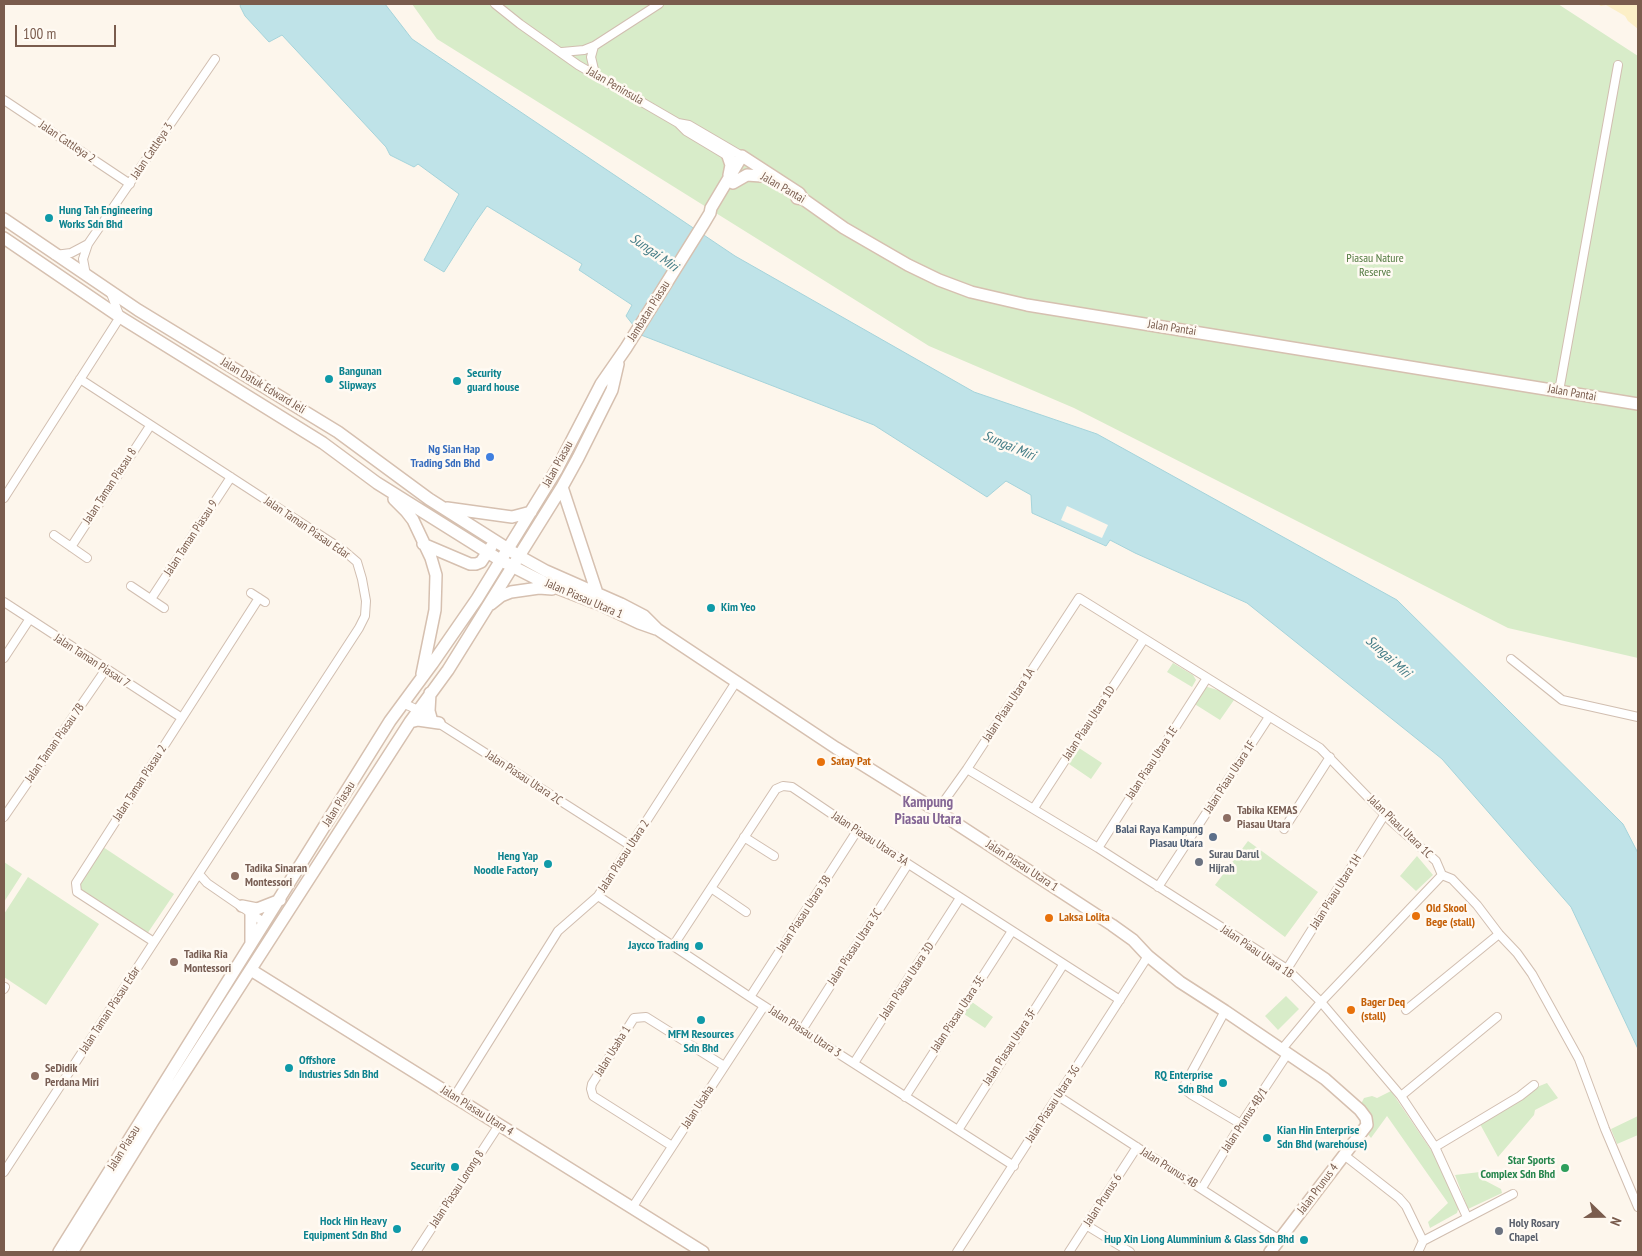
<!DOCTYPE html>
<style>
body{margin:0}
#map{position:relative;width:1642px;height:1256px;overflow:hidden;background:#fdf6ec;font-family:"PT Sans Narrow",sans-serif}
canvas{display:block}
.frame{position:absolute;inset:0;border:5px solid #7a5c4d;pointer-events:none}
.north{position:absolute;left:1577px;top:1191px;width:50px;height:50px;-webkit-text-stroke:4px #fffaf3;paint-order:stroke;rotate:112deg;font-size:14px;font-weight:700;line-height:20px;text-align:center;color:#7a5c4d}
.north::after{content:'';display:block;margin:auto;width:18px;height:22px;background:#7a5c4d;clip-path:polygon(50% 0,100% 100%,50% 72%,0 100%)}
.scale{position:absolute;left:15px;top:25px;width:101px;height:22px;box-sizing:border-box;border:2px solid #7a5c4d;border-top:0;padding-left:6px;font-size:15px;line-height:18px;white-space:nowrap;color:#7a5c4d;-webkit-text-stroke:4px #fffaf3;paint-order:stroke}
</style>
<div id="map">
<canvas width="1642" height="1256"></canvas>
<div class="frame"></div>
<div class="north">N</div>
<div class="scale">100 m</div>
</div>
<script>
const context = document.querySelector('canvas').getContext('2d');
context.lineJoin = 'round';
function fillPath(path, color) {
  context.fillStyle = color;
  context.fill(path, 'evenodd');
}
function poly(rows) {
  const path = new Path2D();
  for (const r of rows) {
    path.moveTo(r[0], r[1]);
    for (let i = 2; i < r.length; i += 2) path.lineTo(r[i], r[i + 1]);
  }
  return path;
}
function trace(path, color, width, dash) {
  context.strokeStyle = color;
  context.lineWidth = width;
  context.lineCap = dash ? 'butt' : 'round';
  context.setLineDash(dash || []);
  context.stroke(path);
}
function drawText(font, color, halo, rows, align = 'center') {
  context.font = font + ' "PT Sans Narrow",sans-serif';
  context.lineWidth = 5;
  context.setLineDash([]);
  context.textBaseline = 'middle';
  context.strokeStyle = halo;
  context.fillStyle = color;
  for (const [text, x, y, turn = 0] of rows) {
    context.save();
    context.translate(x, y);
    context.rotate((+turn || 0) * Math.PI / 180);
    context.textAlign = isNaN(turn) ? turn : align;
    if (halo) context.strokeText(text, 0, 0);
    context.fillText(text, 0, 0);
    context.restore();
  }
}
fillPath(poly([
 [412,4,1558,4,1638,56,1638,658,1508,628,1074,408,929,346,437,39],
 [1173,663,1193,675,1196,680,1192,687,1167,672],
 [1204,686,1221,691,1234,700,1220,720,1193,703],
 [1079,748,1102,763,1091,779,1069,764],
 [1248,841,1318,892,1285,937,1215,885],
 [100,845,174,894,147,934,73,885],
 [1417,856,1433,875,1416,891,1400,876],
 [4,862,22,874,4,902],
 [28,877,99,924,46,1005,4,977,4,914],
 [1286,996,1299,1009,1278,1030,1265,1016],
 [972,1002,993,1017,985,1028,964,1014],
 [1547,1083,1558,1098,1535,1110,1534,1115,1498,1157,1480,1124,1537,1087],
 [1391,1091,1433,1153,1459,1206,1457,1213,1430,1228,1428,1222,1448,1203,1387,1116,1371,1138,1366,1132,1360,1106,1364,1098,1372,1096,1377,1098],
 [1638,1116,1638,1135,1617,1144,1611,1129],
 [1480,1172,1482,1179,1501,1189,1502,1193,1468,1209,1455,1175]
]), '#d8ecc9');
fillPath(poly([
 [1597,4,1638,5,1638,29,1628,21,1625,16,1606,5,1601,6]
]), '#fcefc7');
const water = poly([
 [241,4,385,4,412,39,735,256,974,392,1097,434,1397,600,1623,824,1638,853,1638,1049,1571,907,1442,759,1247,603,1135,553,1110,540,1106,546,1032,513,1031,495,1006,481,987,497,874,425,641,335,626,316,632,305,579,270,582,264,487,206,475,223,444,272,424,260,459,194,418,164,414,167,390,155,386,147,282,35,269,42,245,16,240,6,241,4]
]);
fillPath(water, '#bfe3e8');
trace(water, '#a5d3da', 1);
fillPath(poly([
 [1067,506,1108,525,1102,538,1061,520]
]), '#fdf6ec');
const street = poly([
 [495,4,520,24,578,65,678,123,686,131,731,158],
 [594,46,591,57,595,74],
 [562,52,584,50,594,46,659,4],
 [4,100,130,184],
 [678,123,689,125,742,156],
 [55,255,71,253,88,244],
 [86,275,83,259,88,244,215,59],
 [1559,391,1618,65],
 [4,498,120,317,110,291],
 [54,535,87,558],
 [71,547,150,426],
 [131,586,164,608],
 [251,593,265,602],
 [151,599,231,477],
 [4,602,182,718],
 [4,658,29,620],
 [1511,659,1562,700,1638,717],
 [401,705,407,705,418,710,631,846],
 [967,769,1098,848,1287,969,1321,1002,1401,1096,1435,1147,1467,1217],
 [1034,808,1144,639],
 [937,811,967,769,1079,598,1320,748,1391,821,1436,861,1442,875,1452,879,1477,905,1499,934,1517,953,1532,974,1579,1059,1605,1129,1638,1207],
 [4,817,106,669],
 [1284,829,1330,757],
 [744,837,774,856],
 [1098,848,1207,678],
 [199,874,207,883,265,923],
 [1158,887,1269,717],
 [711,888,746,912],
 [598,896,750,997,1014,1166],
 [154,942,77,892,76,883,259,598],
 [673,946,776,789,783,786,792,787,857,831,1120,1000],
 [1287,969,1385,814],
 [4,989,5,987],
 [750,997,857,831],
 [1406,1010,1499,934],
 [1225,1011,1183,1088,1192,1095,1241,1124],
 [802,1030,908,864],
 [1282,1049,1321,1002,1442,875],
 [854,1063,960,898],
 [1058,1096,1280,1240],
 [1401,1096,1497,1017],
 [454,1097,558,931,598,896,736,682],
 [905,1097,1012,931],
 [958,1130,1063,965],
 [672,1146,593,1096,591,1089,592,1084,634,1018,646,1017,724,1066],
 [1435,1147,1520,1096,1534,1085],
 [1344,1155,1399,1198,1406,1206,1423,1241,1418,1252],
 [4,1172,359,628,365,616,366,601,362,579,357,562,343,550,80,379],
 [1202,1188,1241,1124,1288,1053],
 [632,1208,764,1006],
 [1086,1225,1130,1252],
 [1423,1241,1513,1194],
 [416,1252,499,1125],
 [957,1252,1148,956],
 [1069,1252,1137,1147]
]);
const secondary = poly([
 [728,156,731,165,729,175],
 [733,183,747,175,761,176],
 [797,198,803,199,844,228,908,265,939,280,971,292,1027,305,1638,404],
 [4,219,138,310,338,432,429,499,519,556,546,571,621,604,644,616,657,629,836,748,937,811,1112,925,1133,940,1148,956,1180,982,1225,1011,1325,1079,1360,1110,1366,1118,1367,1125,1270,1252],
 [4,238,120,317,323,443,377,483,500,560,547,584,601,605,639,623,656,629],
 [562,487,597,593],
 [394,499,406,511,413,520,431,558,436,575,435,610,422,674],
 [447,508,512,517,531,512],
 [423,544,470,564,476,564,481,562,491,547],
 [491,604,501,596,511,592,539,588,552,589],
 [430,693,429,711,431,718],
 [410,722,418,720,439,723],
 [242,906,257,909,280,900],
 [251,913,251,944],
 [251,970,703,1252],
 [59,1252,390,721,432,664,477,599,557,469,601,384,626,348,704,223,710,213,711,208,742,156,799,193,803,199],
 [72,1252,153,1121,410,722,448,670,562,487,578,458,612,390,618,364]
]);
trace(street, '#d1beb0', 10);
trace(secondary, '#d6c0b0', 14);
trace(street, '#fff', 8);
trace(secondary, '#fff', 11);
for (const [x, y, r, color] of [
 [49,218,5,"#0f9aa8"],
 [329,379,5,"#0f9aa8"],
 [457,381,5,"#0f9aa8"],
 [490,457,5,"#3f7fe0"],
 [711,608,5,"#0f9aa8"],
 [821,762,5,"#e8710a"],
 [1227,818,5,"#8d6e63"],
 [1213,837,5,"#5c6f8a"],
 [1199,862,5,"#6b7280"],
 [548,864,5,"#0f9aa8"],
 [235,876,5,"#8d6e63"],
 [1416,916,5,"#e8710a"],
 [1049,918,5,"#e8710a"],
 [699,946,5,"#0f9aa8"],
 [174,962,5,"#8d6e63"],
 [1351,1010,5,"#e8710a"],
 [701,1020,5,"#0f9aa8"],
 [289,1068,5,"#0f9aa8"],
 [35,1076,5,"#8d6e63"],
 [1223,1083,5,"#0f9aa8"],
 [1267,1138,5,"#0f9aa8"],
 [455,1167,5,"#0f9aa8"],
 [1565,1168,5,"#2e9e5b"],
 [397,1229,5,"#0f9aa8"],
 [1499,1231,5,"#6b7280"],
 [1304,1240,5,"#0f9aa8"]
]) {
  const dot = new Path2D();
  dot.arc(x, y, r, 0, 2 * Math.PI);
  context.fillStyle = color;
  context.fill(dot);
  trace(dot, '#fffaf3', 2);
}
drawText('12px', '#7a5c4d', '#fffaf3', [
 ["Jalan Peninsula",615,86,30],
 ["Jalan Cattleya 2",67,142,34],
 ["Jalan Cattleya 3",152,151,-56],
 ["Jalan Pantai",783,188,30],
 ["Jambatan Piasau",649,311,-58],
 ["Jalan Pantai",1172,328,9],
 ["Jalan Datuk Edward Jeli",263,386,31],
 ["Jalan Pantai",1572,393,10],
 ["Jalan Piasau",558,464,-61],
 ["Jalan Taman Piasau 8",110,486,-57],
 ["Jalan Taman Piasau Edar",307,528,34],
 ["Jalan Taman Piasau 9",191,538,-57],
 ["Jalan Piasau Utara 1",584,599,23],
 ["Jalan Taman Piasau 7",92,661,33],
 ["Jalan Piaau Utara 1A",1009,705,-57],
 ["Jalan Piaau Utara 1D",1089,723,-57],
 ["Jalan Taman Piasau 7B",55,743,-55],
 ["Jalan Piaau Utara 1E",1152,763,-57],
 ["Jalan Piaau Utara 1F",1230,777,-57],
 ["Jalan Piasau Utara 2C",524,778,33],
 ["Jalan Taman Piasau 2",140,783,-57],
 ["Jalan Piasau",339,804,-58],
 ["Jalan Piaau Utara 1C",1400,827,44],
 ["Jalan Piasau Utara 3A",870,839,33],
 ["Jalan Piasau Utara 2",624,856,-57],
 ["Jalan Piasau Utara 1",1022,866,33],
 ["Jalan Piaau Utara 1H",1336,892,-58],
 ["Jalan Piasau Utara 3B",804,914,-57],
 ["Jalan Piasau Utara 3C",855,947,-57],
 ["Jalan Piaau Utara 1B",1257,952,34],
 ["Jalan Piasau Utara 3D",907,981,-57],
 ["Jalan Taman Piasau Edar",110,1010,-57],
 ["Jalan Piasau Utara 3E",958,1014,-57],
 ["Jalan Piasau Utara 3",805,1032,33],
 ["Jalan Piasau Utara 3F",1010,1047,-57],
 ["Jalan Usaha 1",613,1051,-58],
 ["Jalan Piasau Utara 3G",1053,1104,-57],
 ["Jalan Usaha",698,1107,-57],
 ["Jalan Piasau Utara 4",477,1111,32],
 ["Jalan Prunus 4B/1",1245,1120,-57],
 ["Jalan Piasau",124,1148,-58],
 ["Jalan Prunus 4B",1169,1168,32],
 ["Jalan Piasau Lorong 8",457,1189,-57],
 ["Jalan Prunus 4",1318,1189,-53],
 ["Jalan Prunus 6",1103,1200,-57]
]);
drawText('bold 12px', '#0d838f', '#fffaf3', [
 ["Hung Tah Engineering",59,211],
 ["Works Sdn Bhd",59,225],
 ["Bangunan",339,372],
 ["Slipways",339,386],
 ["Security",467,374],
 ["guard house",467,388],
 ["Kim Yeo",721,608],
 ["Heng Yap",538,857,"right"],
 ["Noodle Factory",538,871,"right"],
 ["Jaycco Trading",689,946,"right"],
 ["MFM Resources",701,1035,"center"],
 ["Sdn Bhd",701,1049,"center"],
 ["Offshore",299,1061],
 ["Industries Sdn Bhd",299,1075],
 ["RQ Enterprise",1213,1076,"right"],
 ["Sdn Bhd",1213,1090,"right"],
 ["Kian Hin Enterprise",1277,1131],
 ["Sdn Bhd (warehouse)",1277,1145],
 ["Security",445,1167,"right"],
 ["Hock Hin Heavy",387,1222,"right"],
 ["Equipment Sdn Bhd",387,1236,"right"],
 ["Hup Xin Liong Alumminium & Glass Sdn Bhd",1294,1240,"right"]
], 'left');
drawText('12px', '#537a41', '#fffaf3', [
 ["Piasau Nature",1375,259],
 ["Reserve",1375,273]
]);
drawText('bold 12px', '#366cbe', '#fffaf3', [
 ["Ng Sian Hap",480,450],
 ["Trading Sdn Bhd",480,464]
], 'right');
drawText('bold 12px', '#c56008', '#fffaf3', [
 ["Satay Pat",831,762],
 ["Old Skool",1426,909],
 ["Bege (stall)",1426,923],
 ["Laksa Lolita",1059,918],
 ["Bager Deq",1361,1003],
 ["(stall)",1361,1017]
], 'left');
drawText('bold 12px', '#785e54', '#fffaf3', [
 ["Tabika KEMAS",1237,811],
 ["Piasau Utara",1237,825],
 ["Tadika Sinaran",245,869],
 ["Montessori",245,883],
 ["Tadika Ria",184,955],
 ["Montessori",184,969],
 ["SeDidik",45,1069],
 ["Perdana Miri",45,1083]
], 'left');
drawText('bold 12px', '#4e5e75', '#fffaf3', [
 ["Balai Raya Kampung",1203,830],
 ["Piasau Utara",1203,844]
], 'right');
drawText('bold 12px', '#5b616d', '#fffaf3', [
 ["Surau Darul",1209,855],
 ["Hijrah",1209,869],
 ["Holy Rosary",1509,1224],
 ["Chapel",1509,1238]
], 'left');
drawText('bold 12px', '#27864d', '#fffaf3', [
 ["Star Sports",1555,1161],
 ["Complex Sdn Bhd",1555,1175]
], 'right');
drawText('italic 14px', '#437c86', '#fffaf3', [
 ["Sungai Miri",654,253,35],
 ["Sungai Miri",1009,446,23],
 ["Sungai Miri",1388,657,42]
]);
drawText('bold 15px', '#846695', '#fffaf3', [
 ["Kampung",928,803],
 ["Piasau Utara",928,820]
]);
</script>
